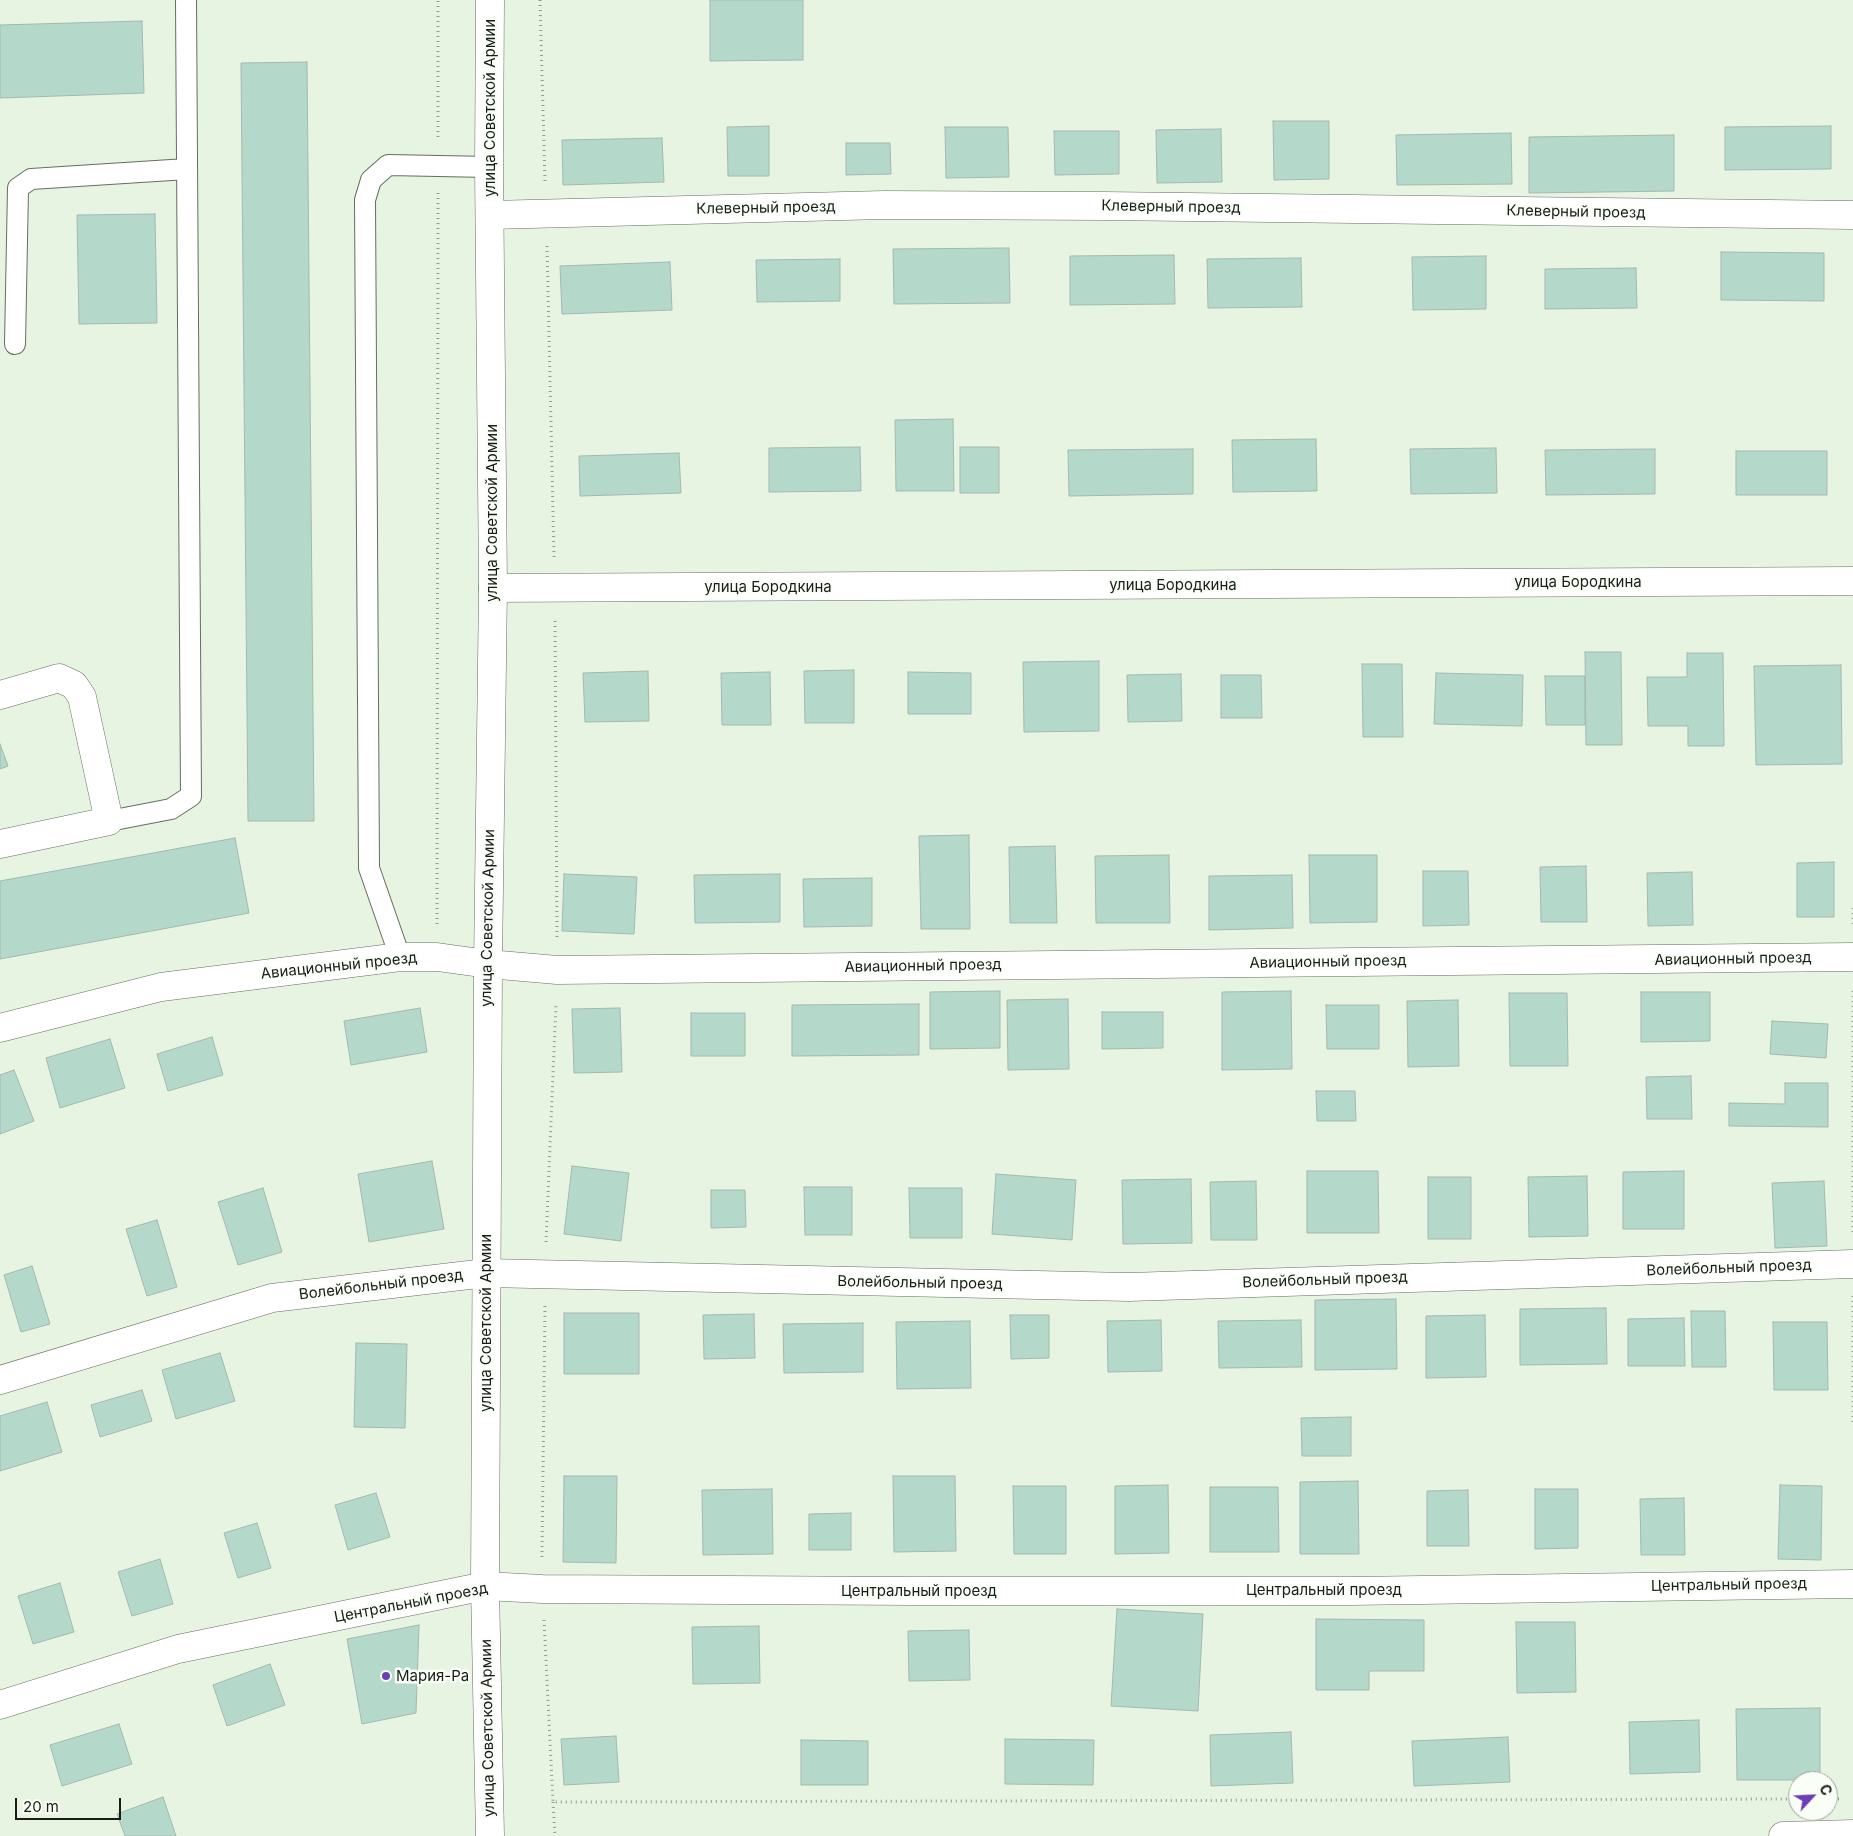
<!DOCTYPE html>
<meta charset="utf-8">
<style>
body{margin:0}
#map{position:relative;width:1853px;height:1836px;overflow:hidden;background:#e7f4e1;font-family:Inter,sans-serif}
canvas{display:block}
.north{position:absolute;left:1788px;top:1771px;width:50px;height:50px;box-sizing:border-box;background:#f9fff7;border:1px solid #9fa59d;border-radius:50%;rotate:65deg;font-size:14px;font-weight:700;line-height:20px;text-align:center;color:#181d17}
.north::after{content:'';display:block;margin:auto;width:18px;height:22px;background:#6d3fb7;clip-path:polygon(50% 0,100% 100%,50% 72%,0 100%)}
.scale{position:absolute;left:15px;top:1798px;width:106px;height:22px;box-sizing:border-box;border:2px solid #181d17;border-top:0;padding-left:6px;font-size:15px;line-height:18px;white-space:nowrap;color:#181d17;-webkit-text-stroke:4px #f9fff7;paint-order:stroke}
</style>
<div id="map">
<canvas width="1853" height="1836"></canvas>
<div class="north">С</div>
<div class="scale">20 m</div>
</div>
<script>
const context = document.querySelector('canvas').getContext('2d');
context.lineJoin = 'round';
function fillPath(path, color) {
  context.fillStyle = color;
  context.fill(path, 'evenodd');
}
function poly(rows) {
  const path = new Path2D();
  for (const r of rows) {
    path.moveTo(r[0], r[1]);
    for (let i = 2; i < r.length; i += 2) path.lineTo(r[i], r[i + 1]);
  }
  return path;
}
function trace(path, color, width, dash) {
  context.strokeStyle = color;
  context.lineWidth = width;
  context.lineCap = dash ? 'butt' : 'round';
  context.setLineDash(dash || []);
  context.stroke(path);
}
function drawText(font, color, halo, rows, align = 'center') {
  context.font = font + ' Inter,sans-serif';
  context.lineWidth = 5;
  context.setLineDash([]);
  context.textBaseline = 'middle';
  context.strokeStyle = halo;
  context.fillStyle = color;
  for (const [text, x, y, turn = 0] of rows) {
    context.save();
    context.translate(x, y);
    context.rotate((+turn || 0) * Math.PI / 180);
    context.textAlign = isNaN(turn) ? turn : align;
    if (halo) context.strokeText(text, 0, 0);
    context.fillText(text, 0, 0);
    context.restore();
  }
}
const building = poly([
 [710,0,803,0,803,60,710,61,710,0],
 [142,21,144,93,0,98,0,25,142,21],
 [307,62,314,821,248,821,241,63,307,62],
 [1273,121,1329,121,1329,179,1274,180,1273,121],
 [769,126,769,176,728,176,727,127,769,126],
 [1831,126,1831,169,1725,170,1725,127,1831,126],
 [945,127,1008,127,1009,177,946,178,945,127],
 [1221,129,1222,182,1157,183,1156,130,1221,129],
 [1054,131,1119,131,1119,174,1055,175,1054,131],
 [1511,133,1512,184,1397,185,1396,135,1511,133],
 [1674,135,1674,191,1529,193,1529,137,1674,135],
 [662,138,664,182,563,185,562,140,662,138],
 [846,143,890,143,891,174,846,175,846,143],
 [155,214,157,323,79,324,77,215,155,214],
 [1009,248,1010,303,894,304,893,249,1009,248],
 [1721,252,1824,253,1824,301,1721,300,1721,252],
 [1174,255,1175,304,1070,305,1070,256,1174,255],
 [1486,256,1486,309,1413,310,1412,257,1486,256],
 [1301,258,1302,307,1208,308,1207,259,1301,258],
 [840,259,840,301,757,302,756,260,840,259],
 [670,262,672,310,562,314,560,266,670,262],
 [1636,268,1637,308,1545,309,1545,269,1636,268],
 [953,419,954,491,896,491,895,420,953,419],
 [1316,439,1317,491,1233,492,1232,440,1316,439],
 [860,447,861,491,769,492,769,448,860,447],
 [960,447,999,447,999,493,960,493,960,447],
 [1496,448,1497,493,1411,494,1410,449,1496,448],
 [1193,449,1193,494,1069,496,1068,450,1193,449],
 [1655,449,1655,494,1546,495,1545,450,1655,449],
 [1736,451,1827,451,1827,495,1736,495,1736,451],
 [679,453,681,493,580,496,579,456,679,453],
 [1585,652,1621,652,1622,745,1586,745,1585,652],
 [1687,653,1723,653,1724,746,1688,746,1688,726,1648,726,1647,677,1687,677,1687,653],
 [1099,661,1099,731,1024,732,1023,662,1099,661],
 [1362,664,1402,664,1403,737,1363,737,1362,664],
 [1841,665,1842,764,1756,765,1754,666,1841,665],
 [854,670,854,723,805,723,804,671,854,670],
 [648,671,649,721,585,722,583,673,648,671],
 [770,672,771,725,722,725,721,673,770,672],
 [908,672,971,673,971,714,908,714,908,672],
 [1436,673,1523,675,1522,726,1434,724,1436,673],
 [1181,674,1182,721,1128,722,1127,675,1181,674],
 [1221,675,1261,675,1262,718,1221,718,1221,675],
 [1545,676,1585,676,1585,725,1546,725,1545,676],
 [0,744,8,766,0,769,0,744],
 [969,835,970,929,921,929,919,836,969,835],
 [235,838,249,913,0,959,0,881,235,838],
 [1055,846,1057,923,1010,923,1009,847,1055,846],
 [1169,855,1170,923,1096,923,1095,856,1169,855],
 [1309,855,1377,855,1377,922,1310,923,1309,855],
 [1834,862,1834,917,1797,917,1797,863,1834,862],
 [1586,866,1587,922,1541,922,1540,867,1586,866],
 [1423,871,1468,871,1469,925,1423,926,1423,871],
 [1692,872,1693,925,1648,926,1647,873,1692,872],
 [564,874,637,877,634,934,562,931,564,874],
 [780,874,780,922,695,923,694,875,780,874],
 [1292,875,1293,928,1209,930,1209,876,1292,875],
 [872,878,872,926,804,927,803,879,872,878],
 [1000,991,1000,1048,930,1049,930,992,1000,991],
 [1291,991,1292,1069,1222,1070,1222,992,1291,991],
 [1641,992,1710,992,1710,1041,1641,1042,1641,992],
 [1509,993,1567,993,1568,1066,1510,1066,1509,993],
 [1068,999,1069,1069,1008,1070,1007,1000,1068,999],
 [1458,1000,1459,1066,1408,1067,1407,1001,1458,1000],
 [919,1004,919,1055,792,1056,792,1005,919,1004],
 [1326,1005,1379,1005,1379,1049,1327,1049,1326,1005],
 [420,1008,427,1052,351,1065,344,1021,420,1008],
 [620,1008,622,1072,574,1073,572,1009,620,1008],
 [1102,1012,1163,1012,1163,1048,1102,1049,1102,1012],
 [691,1013,745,1013,745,1056,691,1056,691,1013],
 [1772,1021,1828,1024,1826,1058,1770,1054,1772,1021],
 [212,1037,223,1075,168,1091,157,1054,212,1037],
 [110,1039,125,1088,60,1108,46,1058,110,1039],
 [14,1070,34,1121,0,1134,0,1075,14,1070],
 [1691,1076,1692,1119,1647,1119,1646,1077,1691,1076],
 [1785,1083,1828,1083,1828,1127,1729,1126,1729,1103,1785,1104,1785,1083],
 [1316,1091,1355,1091,1356,1121,1317,1121,1316,1091],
 [432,1161,444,1229,369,1242,358,1174,432,1161],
 [572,1166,629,1173,621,1241,564,1234,572,1166],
 [1307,1171,1378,1171,1379,1233,1307,1233,1307,1171],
 [1684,1171,1684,1229,1623,1229,1623,1172,1684,1171],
 [996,1174,1076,1180,1072,1240,992,1234,996,1174],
 [1587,1176,1588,1236,1529,1237,1528,1177,1587,1176],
 [1428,1177,1471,1177,1471,1239,1428,1239,1428,1177],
 [1191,1179,1192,1243,1123,1244,1122,1180,1191,1179],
 [1256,1181,1257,1240,1211,1240,1210,1182,1256,1181],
 [1824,1181,1827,1246,1775,1248,1772,1183,1824,1181],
 [804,1187,852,1187,852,1235,805,1235,804,1187],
 [263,1188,282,1252,238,1265,218,1202,263,1188],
 [909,1188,962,1188,962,1238,910,1238,909,1188],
 [711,1190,745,1190,746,1227,711,1228,711,1190],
 [157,1220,177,1287,147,1296,126,1229,157,1220],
 [32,1266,50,1324,21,1332,4,1275,32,1266],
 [1396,1299,1397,1369,1315,1370,1315,1300,1396,1299],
 [1606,1308,1607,1364,1520,1365,1520,1309,1606,1308],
 [1691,1311,1725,1311,1726,1367,1692,1367,1691,1311],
 [564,1313,639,1313,639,1374,564,1374,564,1313],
 [754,1314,755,1358,704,1359,703,1315,754,1314],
 [1010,1315,1049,1315,1049,1358,1011,1359,1010,1315],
 [1485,1315,1486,1377,1426,1378,1426,1316,1485,1315],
 [1684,1318,1685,1366,1628,1366,1628,1319,1684,1318],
 [1161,1320,1162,1371,1108,1372,1107,1321,1161,1320],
 [1301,1320,1302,1367,1219,1368,1218,1321,1301,1320],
 [970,1321,971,1388,897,1389,896,1322,970,1321],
 [1773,1322,1827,1322,1828,1390,1774,1390,1773,1322],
 [863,1323,863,1372,784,1373,783,1324,863,1323],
 [356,1343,407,1344,405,1428,354,1427,356,1343],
 [220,1353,235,1401,176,1419,162,1370,220,1353],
 [142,1390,152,1421,100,1437,91,1405,142,1390],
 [47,1402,62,1452,0,1471,0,1416,47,1402],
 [1351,1417,1351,1456,1302,1456,1301,1418,1351,1417],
 [564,1476,617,1476,616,1563,563,1562,564,1476],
 [893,1476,955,1476,956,1551,894,1552,893,1476],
 [1358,1481,1359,1554,1300,1554,1300,1482,1358,1481],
 [1168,1485,1169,1553,1115,1554,1115,1486,1168,1485],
 [1780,1485,1822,1486,1821,1560,1778,1559,1780,1485],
 [1013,1486,1066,1486,1066,1554,1014,1554,1013,1486],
 [1210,1487,1278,1487,1279,1552,1210,1552,1210,1487],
 [772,1489,773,1554,703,1555,702,1490,772,1489],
 [1535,1489,1578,1489,1578,1548,1535,1549,1535,1489],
 [1468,1490,1469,1546,1427,1546,1427,1491,1468,1490],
 [376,1493,390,1537,348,1550,335,1505,376,1493],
 [1684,1498,1685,1555,1641,1555,1640,1499,1684,1498],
 [851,1513,851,1550,809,1550,809,1514,851,1513],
 [257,1523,271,1568,238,1578,224,1533,257,1523],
 [160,1559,173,1604,132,1616,118,1572,160,1559],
 [60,1583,74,1632,33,1644,18,1596,60,1583],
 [1117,1609,1203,1614,1198,1711,1111,1706,1117,1609],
 [1316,1619,1424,1620,1424,1671,1369,1671,1369,1690,1316,1690,1316,1619],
 [1516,1622,1575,1622,1576,1692,1517,1693,1516,1622],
 [419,1625,416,1713,362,1724,347,1639,419,1625],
 [759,1626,760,1683,693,1684,692,1627,759,1626],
 [969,1630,970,1680,909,1681,908,1631,969,1630],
 [270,1664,285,1705,227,1726,213,1685,270,1664],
 [1820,1708,1820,1780,1737,1780,1736,1709,1820,1708],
 [1699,1720,1700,1772,1630,1774,1629,1722,1699,1720],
 [119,1724,132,1764,62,1786,50,1745,119,1724],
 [1291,1732,1293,1783,1211,1786,1210,1735,1291,1732],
 [616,1736,619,1782,564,1785,561,1739,616,1736],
 [1508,1737,1510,1782,1414,1786,1412,1741,1508,1737],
 [1005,1739,1094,1740,1093,1785,1005,1784,1005,1739],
 [801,1740,868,1741,868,1785,801,1785,801,1740],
 [163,1797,176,1836,125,1836,117,1814,163,1797]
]);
fillPath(building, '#b4d9ca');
trace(building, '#a2b9af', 1);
const lane = poly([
 [15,344,18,188,31,179,187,169],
 [109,821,171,809,191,796,186,0],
 [400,957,369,868,365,200,371,180,388,165,489,167]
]);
const street = poly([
 [490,215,884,205,1104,206,1853,215],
 [493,588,1853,581],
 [0,695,59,678,74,685,82,697,109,821,0,844],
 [0,1028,161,987,400,957,437,957,488,964,557,970,1853,957],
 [0,1380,272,1298,486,1273,1129,1287,1853,1264],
 [0,1705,178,1649,485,1586,542,1589,913,1591,1350,1591,1853,1584]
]);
const secondary = poly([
 [490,0,489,167,493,588,488,964,485,1586,490,1836],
 [1783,1836,1853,1834]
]);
trace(lane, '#646f5f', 22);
trace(street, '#646f5f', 29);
trace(secondary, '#646f5f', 29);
trace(poly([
 [540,0,545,182],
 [438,137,438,0],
 [547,246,554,557],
 [555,621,557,937],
 [437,924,438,193],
 [1853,924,1853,907],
 [1853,1232,1853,988],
 [546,1242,556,1003],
 [1853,1296,1853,1425],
 [542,1557,545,1305],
 [544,1620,553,1802,1798,1799],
 [1828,1799,1842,1799],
 [553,1802,555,1836]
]), '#939d8f', 3, [1, 4]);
trace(lane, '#fff', 20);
trace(street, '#fff', 28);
trace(secondary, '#fff', 28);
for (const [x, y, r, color] of [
 [386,1676,5,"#6d3fb7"]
]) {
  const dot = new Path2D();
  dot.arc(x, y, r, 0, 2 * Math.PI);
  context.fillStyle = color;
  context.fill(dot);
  trace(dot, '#f9fff7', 2);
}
drawText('15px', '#181d17', '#f9fff7', [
 ["улица Советской Армии",490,108,-90],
 ["Клеверный проезд",1171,207,1],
 ["Клеверный проезд",766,208,-1],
 ["Клеверный проезд",1576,212,1],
 ["улица Советской Армии",492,513,-90],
 ["улица Бородкина",1578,582],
 ["улица Бородкина",1173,585],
 ["улица Бородкина",768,587],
 ["улица Советской Армии",488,918,-89],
 ["Авиационный проезд",1733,959,-1],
 ["Авиационный проезд",1328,962,-1],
 ["Авиационный проезд",339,966,-6],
 ["Авиационный проезд",923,966,-1],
 ["Волейбольный проезд",1729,1268,-2],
 ["Волейбольный проезд",1325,1280,-2],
 ["Волейбольный проезд",920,1283,1],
 ["Волейбольный проезд",381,1285,-7],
 ["улица Советской Армии",486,1323,-90],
 ["Центральный проезд",1729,1585,-1],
 ["Центральный проезд",1324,1590],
 ["Центральный проезд",919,1591],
 ["Центральный проезд",411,1603,-11],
 ["улица Советской Армии",488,1728,-91]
]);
drawText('15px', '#181d17', '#f9fff7', [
 ["Мария-Ра",396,1676]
], 'left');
</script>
